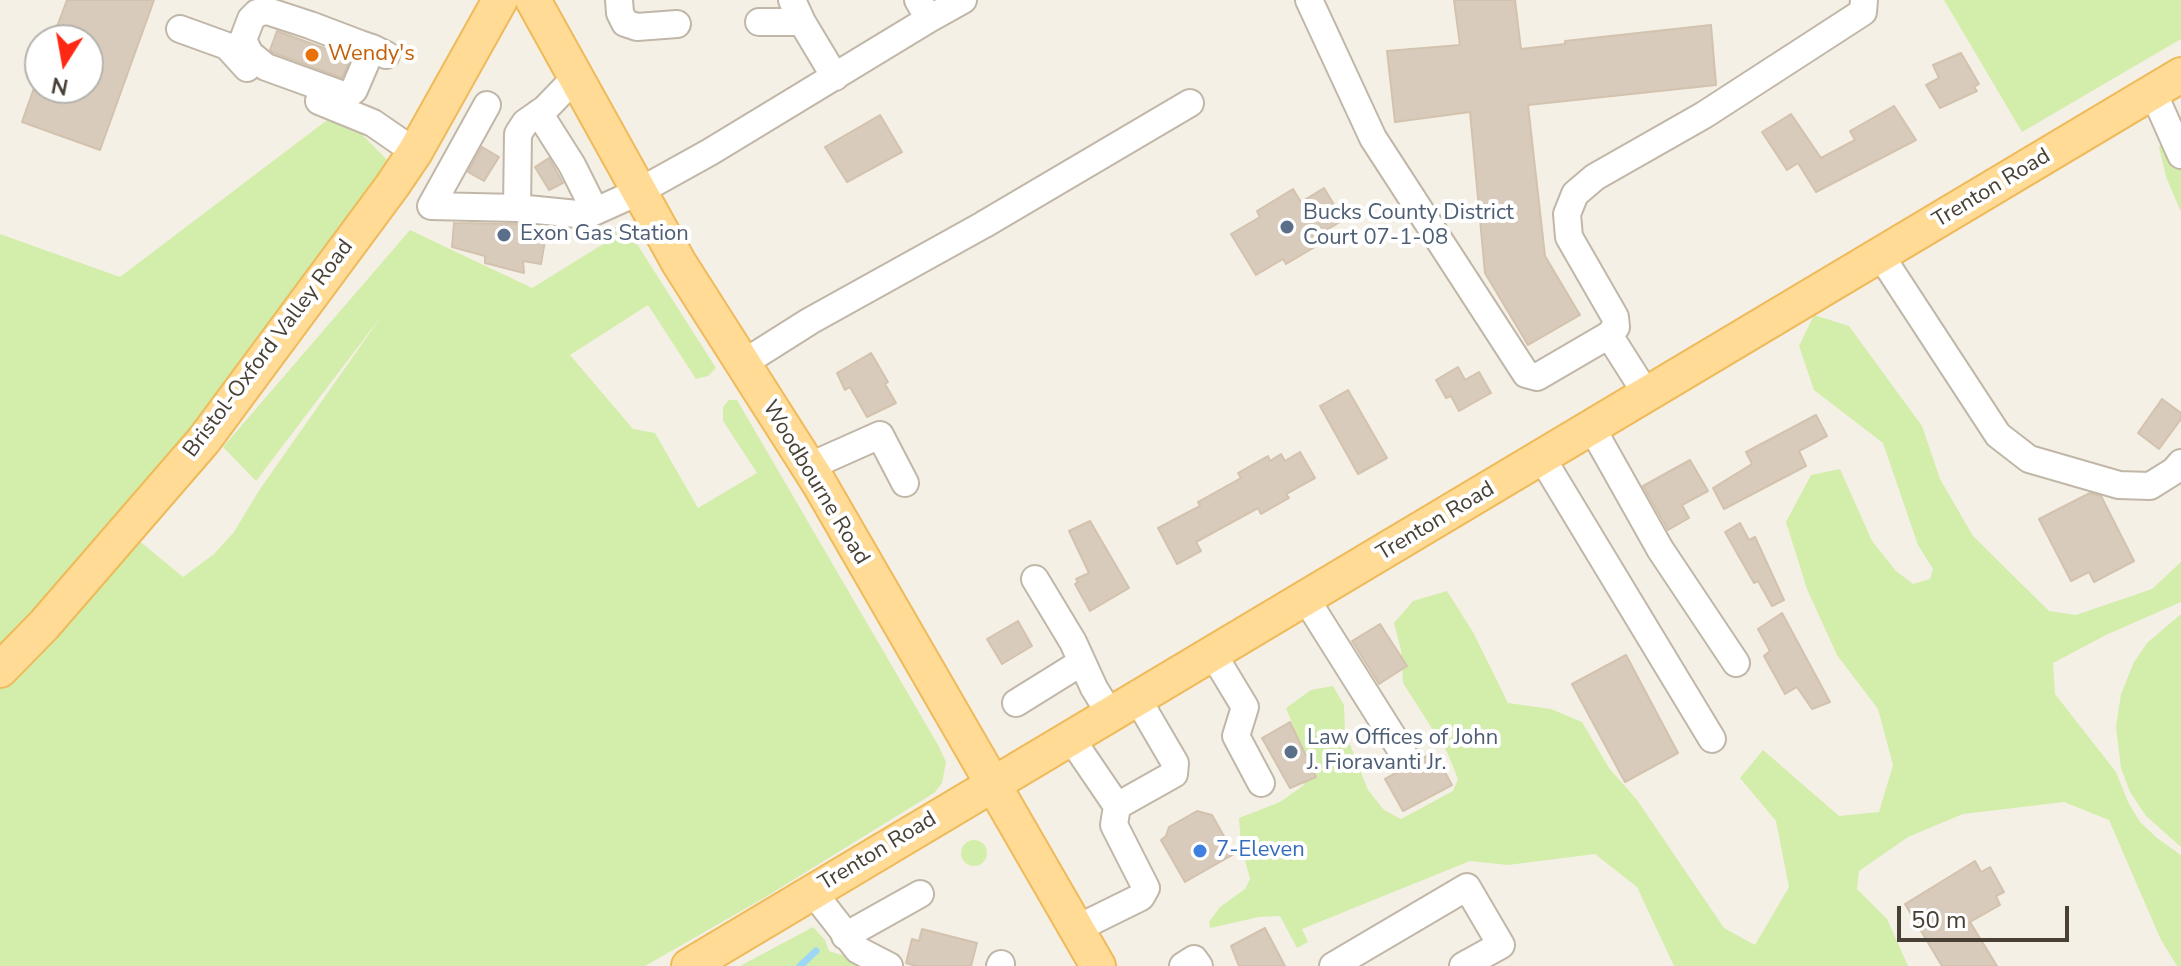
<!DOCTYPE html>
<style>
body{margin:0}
#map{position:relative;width:2181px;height:966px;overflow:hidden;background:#f5f0e6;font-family:"Nunito Sans",sans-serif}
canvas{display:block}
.north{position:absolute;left:24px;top:24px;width:80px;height:80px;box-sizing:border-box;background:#fff;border:2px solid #b6b3ae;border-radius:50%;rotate:191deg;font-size:22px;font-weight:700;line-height:32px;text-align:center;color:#484035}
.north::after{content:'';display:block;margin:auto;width:28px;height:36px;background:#ff2913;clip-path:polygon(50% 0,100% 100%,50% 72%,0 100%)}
.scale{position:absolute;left:1897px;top:906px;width:172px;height:36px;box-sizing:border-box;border:4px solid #484035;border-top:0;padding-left:10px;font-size:24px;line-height:28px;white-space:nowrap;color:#484035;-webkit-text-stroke:6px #fff;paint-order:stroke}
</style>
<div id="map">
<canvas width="2181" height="966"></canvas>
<div class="north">N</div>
<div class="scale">50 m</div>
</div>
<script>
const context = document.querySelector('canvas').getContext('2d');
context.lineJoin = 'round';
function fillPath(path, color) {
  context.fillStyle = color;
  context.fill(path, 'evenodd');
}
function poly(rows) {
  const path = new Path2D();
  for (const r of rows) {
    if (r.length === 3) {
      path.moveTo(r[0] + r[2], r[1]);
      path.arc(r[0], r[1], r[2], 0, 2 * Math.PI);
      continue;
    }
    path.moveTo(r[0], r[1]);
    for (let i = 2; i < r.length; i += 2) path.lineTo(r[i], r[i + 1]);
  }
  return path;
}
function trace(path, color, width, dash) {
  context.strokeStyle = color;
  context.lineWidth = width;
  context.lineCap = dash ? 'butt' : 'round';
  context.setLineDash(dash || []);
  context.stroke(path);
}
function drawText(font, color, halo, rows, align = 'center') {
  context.font = font + ' "Nunito Sans",sans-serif';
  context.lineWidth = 8;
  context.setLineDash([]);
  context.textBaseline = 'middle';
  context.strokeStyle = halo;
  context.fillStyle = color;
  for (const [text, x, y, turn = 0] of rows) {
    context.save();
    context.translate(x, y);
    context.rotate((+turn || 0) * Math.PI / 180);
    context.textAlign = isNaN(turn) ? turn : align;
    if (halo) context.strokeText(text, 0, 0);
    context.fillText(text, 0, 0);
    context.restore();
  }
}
fillPath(poly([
 [1944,0,2181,0,2181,39,2022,132],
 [339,111,389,162,137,539,183,577,214,554,234,532,260,489,383,314,256,481,223,447,410,230,532,288,605,243,613,227,628,230,716,368,708,376,696,379,648,305,570,355,633,429,655,433,698,508,757,473,723,421,723,407,729,400,737,400,938,745,946,762,942,783,934,793,764,898,645,966,0,966,0,234,120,277],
 [2181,125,2181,212,2166,177,2159,147],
 [1814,315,1849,326,1922,426,1940,479,1973,536,2049,611,2076,615,2152,589,2181,562,2181,602,2106,635,2053,663,2055,694,2116,772,2128,802,2140,822,2157,838,2181,855,2181,966,2177,966,2161,940,2109,820,2064,802,1963,814,1908,837,1859,871,1857,889,1887,919,1908,966,1674,966,1637,887,1595,854,1508,865,1470,861,1302,929,1308,942,1297,948,1280,916,1259,917,1210,928,1209,922,1220,907,1245,889,1250,879,1241,845,1239,818,1280,802,1304,785,1300,743,1286,708,1311,690,1333,686,1344,705,1345,732,1368,790,1384,810,1401,819,1453,791,1458,779,1447,752,1403,683,1401,650,1394,623,1413,601,1447,591,1473,632,1508,703,1551,709,1582,722,1609,768,1637,800,1724,928,1755,945,1789,887,1776,821,1740,778,1763,750,1839,816,1879,812,1893,765,1878,709,1837,655,1807,589,1786,522,1811,475,1840,469,1872,541,1896,571,1913,584,1930,579,1933,569,1918,545,1883,443,1814,390,1799,346],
 [2181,614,2181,847,2146,816,2130,792,2121,768,2116,727,2121,694,2134,662,2147,643],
 [974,853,13],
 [813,927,825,940,829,951,875,966,740,966]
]), '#d3edab');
trace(poly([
 [800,966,816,951]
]), '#9dd7f7', 7);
const building = poly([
 [67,0,154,0,100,150,22,122,34,88,88,88,88,40,52,40,67,0],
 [1454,0,1515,0,1521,49,1565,44,1565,41,1711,25,1716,85,1528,105,1545,256,1580,315,1528,345,1485,273,1470,112,1395,122,1387,51,1460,45,1454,0],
 [277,31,351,58,342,78,274,53,270,50,277,31],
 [1961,53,1979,84,1974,87,1977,91,1940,108,1926,85,1939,78,1933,65,1961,53],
 [1894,106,1916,140,1816,192,1798,163,1787,170,1762,132,1791,114,1821,158,1855,140,1850,131,1894,106],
 [880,115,902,152,847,182,825,147,880,115],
 [482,147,499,157,484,181,468,172,482,147],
 [549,158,563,183,549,190,535,167,549,158],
 [1324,188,1343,220,1320,234,1325,241,1286,264,1283,259,1256,275,1231,234,1260,217,1257,211,1293,189,1301,202,1324,188],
 [454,223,516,224,547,229,541,264,523,261,524,273,485,263,485,256,452,247,454,223],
 [871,353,888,382,885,384,896,403,867,417,850,387,845,390,837,373,871,353],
 [1458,367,1465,380,1479,372,1491,393,1459,411,1451,396,1446,398,1436,380,1458,367],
 [1348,390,1387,458,1358,474,1320,406,1348,390],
 [2162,399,2181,413,2181,419,2159,449,2138,433,2162,399],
 [1816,415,1827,436,1799,451,1806,466,1724,509,1713,488,1752,464,1746,452,1816,415],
 [1300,452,1315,478,1286,494,1289,498,1261,514,1258,508,1196,542,1201,551,1177,564,1158,528,1200,506,1198,502,1241,478,1238,473,1268,456,1270,461,1281,454,1285,461,1300,452],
 [1690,460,1708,491,1682,505,1689,518,1668,530,1643,486,1690,460],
 [2090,493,2101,496,2134,561,2094,582,2089,572,2071,581,2039,519,2090,493],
 [1090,521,1129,588,1090,611,1075,584,1078,582,1076,579,1089,573,1069,531,1090,521],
 [1740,523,1749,540,1755,537,1784,600,1772,606,1758,581,1754,583,1725,532,1740,523],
 [1782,613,1830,702,1812,709,1797,687,1785,694,1764,656,1770,651,1758,629,1782,613],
 [1018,621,1032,646,1002,664,987,639,1018,621],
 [1380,624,1407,666,1379,684,1352,641,1380,624],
 [1626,655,1678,753,1625,782,1572,684,1626,655],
 [1290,722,1316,777,1290,788,1262,738,1290,722],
 [1434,752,1452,785,1403,811,1385,779,1434,752],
 [1197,811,1212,815,1234,854,1185,882,1161,840,1166,836,1169,827,1197,811],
 [1975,861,1981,872,1990,867,2004,892,1996,896,2000,905,1970,922,1997,966,1942,966,1905,904,1975,861],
 [1265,928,1285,966,1239,966,1231,946,1265,928],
 [922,929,977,943,971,966,916,966,906,963,912,939,919,941,922,929]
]);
fillPath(building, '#d8cbbb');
trace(building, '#d3c2ad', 2);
const minor = poly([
 [619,0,620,13,625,23,637,27,677,24],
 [792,0,802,22,835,77],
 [918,0,929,19,963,0],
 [1309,0,1373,138,1526,374,1537,377,1609,335,1616,327,1615,317,1569,237,1567,214,1575,194,1595,177,1704,115,1863,12,1864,0],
 [759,22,802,22],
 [180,29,227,46,247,68],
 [372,48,354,90,346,96,266,67,250,54,243,40,251,19,257,13,267,11,310,25,360,44,372,48,386,55],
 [575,78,545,109,525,123,518,134,517,208,587,215,638,192,710,152,929,19],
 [2153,92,2181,155],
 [319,101,373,123,415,152],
 [487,105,431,206,517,208],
 [539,113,572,165,595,211],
 [1881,256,1998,435,2029,459,2119,485,2150,486,2174,471,2181,463],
 [1609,335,1647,395],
 [742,364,810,321,983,225,1190,103],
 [1592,428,1660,549,1736,663],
 [1542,458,1712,739],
 [808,467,880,435,905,483],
 [1035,579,1073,642,1094,688,1110,714],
 [1306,599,1403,753],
 [1213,654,1245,707,1236,736,1261,783],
 [1016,703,1082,662],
 [1070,737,1117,806],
 [1117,806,1174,774,1175,763,1137,698],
 [812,891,858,950,889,966],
 [1076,929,1141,897,1146,888,1114,825,1117,806],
 [845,936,920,894],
 [1000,966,1001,964],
 [1183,966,1194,959,1199,966],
 [1333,966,1467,887,1501,945,1463,966]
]);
const major = poly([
 [533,0,679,263,819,483,1098,966],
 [0,670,44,625,204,440,392,186,415,152,500,0],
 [689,966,2181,75]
]);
trace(minor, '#c1b7a8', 30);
trace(major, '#efba5a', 38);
trace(minor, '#fff', 26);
trace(major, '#ffdb95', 34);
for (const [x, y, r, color] of [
 [312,55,8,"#e8710a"],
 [1287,227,8,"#5c6f8a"],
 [504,235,8,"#5c6f8a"],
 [1291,752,8,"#5c6f8a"],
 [1200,851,8,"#3f7fe0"]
]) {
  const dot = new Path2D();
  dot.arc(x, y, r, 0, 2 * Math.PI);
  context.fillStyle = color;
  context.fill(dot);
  trace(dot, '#fff', 3);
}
drawText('22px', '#c56008', '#fff', [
 ["Wendy's",328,55]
], 'left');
drawText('22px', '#484035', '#fff', [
 ["Trenton Road",1992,189,-31],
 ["Bristol-Oxford Valley Road",269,349,-53],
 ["Woodbourne Road",815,483,59],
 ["Trenton Road",1436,522,-31],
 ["Trenton Road",878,852,-31]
]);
drawText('22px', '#4e5e75', '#fff', [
 ["Bucks County District",1303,214],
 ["Court 07-1-08",1303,239],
 ["Exon Gas Station",520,235],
 ["Law Offices of John",1307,739],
 ["J. Fioravanti Jr.",1307,764]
], 'left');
drawText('22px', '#366cbe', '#fff', [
 ["7-Eleven",1216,851]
], 'left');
</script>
